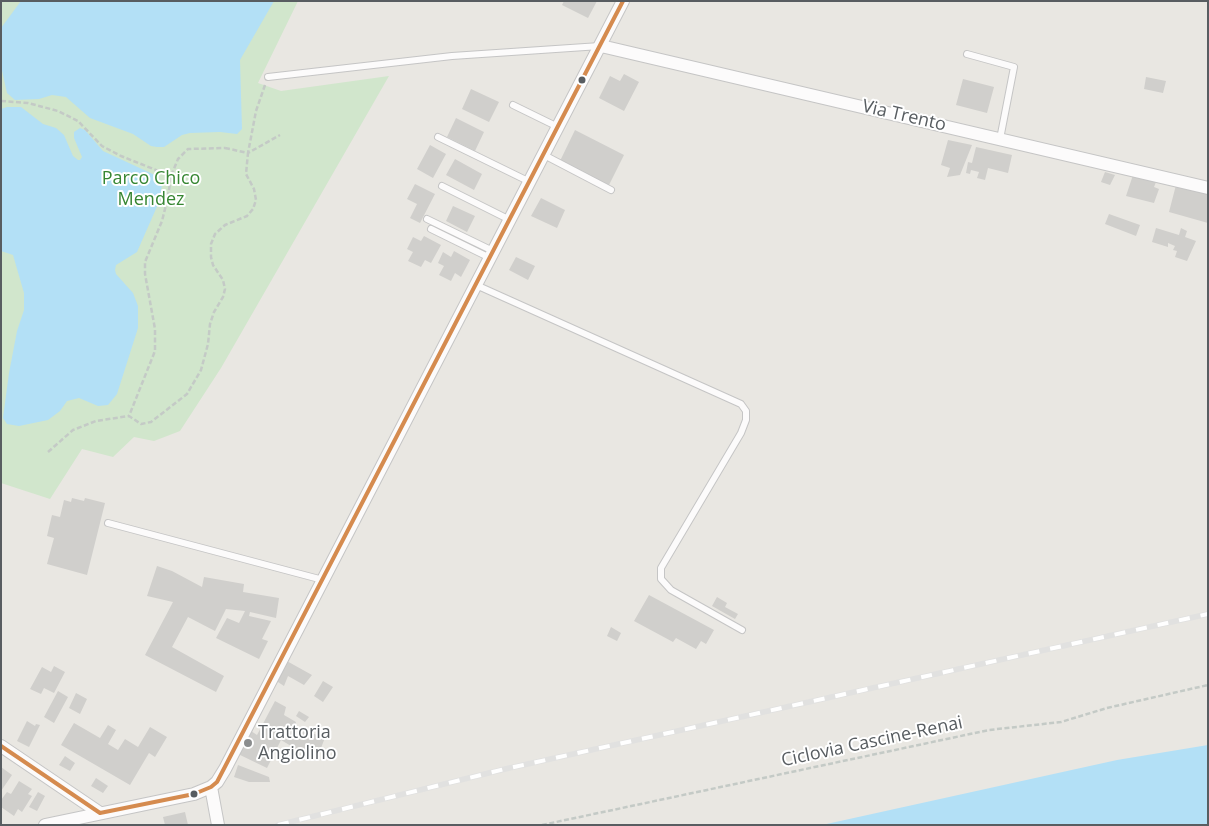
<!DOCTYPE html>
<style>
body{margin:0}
#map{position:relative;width:1209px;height:826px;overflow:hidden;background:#e9e7e2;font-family:"Open Sans",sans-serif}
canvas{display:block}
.frame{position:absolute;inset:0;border:2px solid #585d61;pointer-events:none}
</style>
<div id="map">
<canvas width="1209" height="826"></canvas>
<div class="frame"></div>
</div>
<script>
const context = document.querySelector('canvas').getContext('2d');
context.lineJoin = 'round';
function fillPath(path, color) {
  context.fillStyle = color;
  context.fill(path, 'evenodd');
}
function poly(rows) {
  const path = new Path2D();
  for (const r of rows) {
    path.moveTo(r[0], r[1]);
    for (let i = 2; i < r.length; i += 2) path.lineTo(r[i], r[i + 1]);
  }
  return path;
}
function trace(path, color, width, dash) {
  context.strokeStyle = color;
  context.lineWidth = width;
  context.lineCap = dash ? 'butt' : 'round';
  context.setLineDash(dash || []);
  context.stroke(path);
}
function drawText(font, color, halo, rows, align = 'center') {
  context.font = font + ' "Open Sans",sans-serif';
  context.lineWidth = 4;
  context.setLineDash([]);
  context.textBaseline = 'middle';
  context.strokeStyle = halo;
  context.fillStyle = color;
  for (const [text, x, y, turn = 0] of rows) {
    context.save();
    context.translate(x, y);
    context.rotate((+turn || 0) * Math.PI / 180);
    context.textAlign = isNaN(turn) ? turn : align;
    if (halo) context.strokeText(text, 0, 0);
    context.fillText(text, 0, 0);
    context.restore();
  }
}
fillPath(poly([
 [1,1,298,1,258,83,281,91,389,76,221,368,180,431,154,441,134,437,113,457,82,449,50,499,1,483]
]), '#d1e6cc');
fillPath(poly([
 [21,1,274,1,240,60,242,129,237,134,220,132,190,133,182,135,164,147,157,147,151,146,133,134,90,118,66,97,52,95,39,99,15,100,7,93,1,66,1,28],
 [7,107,21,107,43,124,56,128,64,135,73,156,78,160,80,160,82,157,74,138,74,132,80,128,85,130,103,151,157,176,162,185,159,202,137,252,116,265,115,270,116,274,133,293,138,306,138,328,117,394,108,405,98,406,79,398,67,401,60,411,48,420,19,426,7,424,3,418,9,373,17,331,24,310,24,293,13,255,1,251,1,109],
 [1208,745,1208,825,822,825,1117,760]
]), '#b3e0f6');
fillPath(poly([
 [564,1,597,1,588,18,562,5],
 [624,74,639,82,624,111,599,98,610,76,620,81],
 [1146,77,1166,81,1163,93,1144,89],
 [963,79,994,87,987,113,956,105],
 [471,89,499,102,489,122,462,109],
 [456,118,484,132,475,151,447,137],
 [575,130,624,155,609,185,560,161],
 [948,140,972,145,960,175,947,177,950,168,941,165],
 [430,145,446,154,433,178,417,169],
 [976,147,1012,155,1008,173,988,168,985,180,977,178,979,172,971,170,970,174,966,173,968,162,972,163],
 [455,159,482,174,474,190,446,175],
 [1105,172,1115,175,1110,185,1101,182],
 [1133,175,1156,182,1154,187,1159,189,1154,203,1126,196],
 [415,184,435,194,420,223,410,218,417,204,407,199],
 [1176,185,1208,193,1208,223,1169,212],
 [541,198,565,210,557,228,531,216],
 [453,206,475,216,467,232,446,221],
 [1109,214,1140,225,1136,236,1105,224],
 [1156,228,1179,235,1181,228,1187,231,1185,237,1196,241,1187,261,1175,257,1177,251,1173,250,1175,246,1168,243,1168,247,1152,242],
 [424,236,441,245,431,263,425,260,421,267,408,261,413,252,407,249,413,237,421,241],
 [454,251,470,260,461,277,455,273,451,281,439,275,444,266,438,263,443,252,451,257],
 [516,257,535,266,528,280,509,270],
 [72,498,84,501,85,498,105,503,87,575,47,564,54,538,47,536,52,515,60,517,64,500,71,502],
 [157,566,172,571,202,587,204,577,244,584,243,592,279,598,276,618,250,612,249,616,271,621,262,639,268,641,259,659,216,638,227,618,239,623,245,611,226,609,215,631,188,617,172,647,224,676,216,692,145,655,173,602,147,596],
 [649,595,714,630,706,644,701,641,696,649,676,638,673,642,634,621],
 [717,597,727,603,725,607,738,614,735,619,712,606],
 [611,627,621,633,617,641,607,636],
 [285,660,312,675,304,685,288,676,284,686,275,680],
 [54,666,65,672,54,693,44,688,41,694,30,689,42,667,51,672],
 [323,681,333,687,323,702,314,696],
 [58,691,68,697,54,723,44,717],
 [76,693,87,699,80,714,69,708],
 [275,701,286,707,284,715,296,722,295,726,317,735,319,732,326,735,316,761,281,740,267,768,238,754,251,731,257,735],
 [299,711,309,717,305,722,296,716],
 [27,721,35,726,36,724,40,725,29,747,17,741],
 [74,723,100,738,108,725,116,730,108,744,118,750,125,739,138,747,150,727,167,737,155,757,149,753,130,785,61,745],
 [65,756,75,763,70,771,59,765],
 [238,765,269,777,270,782,249,782,234,777],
 [1,767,12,775,1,791],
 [96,778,108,786,103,793,91,786],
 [19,781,32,789,28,794,32,796,22,812,18,809,14,816,1,807,1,800,7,792,11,794],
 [38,792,45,796,37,811,29,807],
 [185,812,188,825,165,825,163,817]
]), '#d0cfcc');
const lane = poly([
 [967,54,1014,67,1000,139],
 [268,77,452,56,600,46],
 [513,105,558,127],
 [438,137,530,182],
 [544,155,611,190],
 [442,186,510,220],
 [427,219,493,251],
 [431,229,490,258],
 [476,285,741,404,746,411,746,420,741,433,661,568,661,579,671,590,742,630],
 [108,523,323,580]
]);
const street = poly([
 [601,46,1208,188],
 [1,746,100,813],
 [211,787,218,825],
 [45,825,194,794,211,787,217,782,225,769,623,1]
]);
trace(lane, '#c5c5c5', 8);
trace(street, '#c5c5c5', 14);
trace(poly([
 [265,85,256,111,248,153,280,135],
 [1,101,28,103,58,111,78,121,102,146,121,156,171,176],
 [225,148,248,153,246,174,254,189,256,200,253,209,247,216,225,225,215,234,211,244,211,257,213,265,223,280,225,289,223,297,214,312,210,324,208,344,201,370,187,394,151,422,141,424,129,416,155,351,155,329,145,274,145,262,162,221,168,197,171,176,178,159,188,149,225,148],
 [48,452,73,430,96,421,129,416],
 [542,825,989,730,1061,722,1107,708,1208,685]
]), '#c4cac6', 2.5, [5, 2.5]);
trace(lane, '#fcfbfb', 6);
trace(street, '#fcfbfb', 12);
const rail = poly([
 [278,825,505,769,1208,614]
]);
trace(rail, '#e1e1e0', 5.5);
trace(rail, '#fff', 4, [11]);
trace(poly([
 [1,746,100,813,194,794,211,787,217,782,623,1]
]), '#d58b4f', 4);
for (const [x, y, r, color] of [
 [582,80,4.5,"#585d61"],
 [248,743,5,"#8b8d8e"],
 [194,794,4.5,"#585d61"]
]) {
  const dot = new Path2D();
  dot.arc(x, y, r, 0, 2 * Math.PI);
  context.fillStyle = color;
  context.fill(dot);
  trace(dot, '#fff', 2);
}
drawText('18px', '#585d61', '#fff', [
 ["Via Trento",904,116,13],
 ["Ciclovia Cascine-Renai",872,742,-12]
]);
drawText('18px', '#368632', '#fff', [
 ["Parco Chico",151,179],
 ["Mendez",151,200]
]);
drawText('18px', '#585d61', '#fff', [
 ["Trattoria",258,733],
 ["Angiolino",258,754]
], 'left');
</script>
